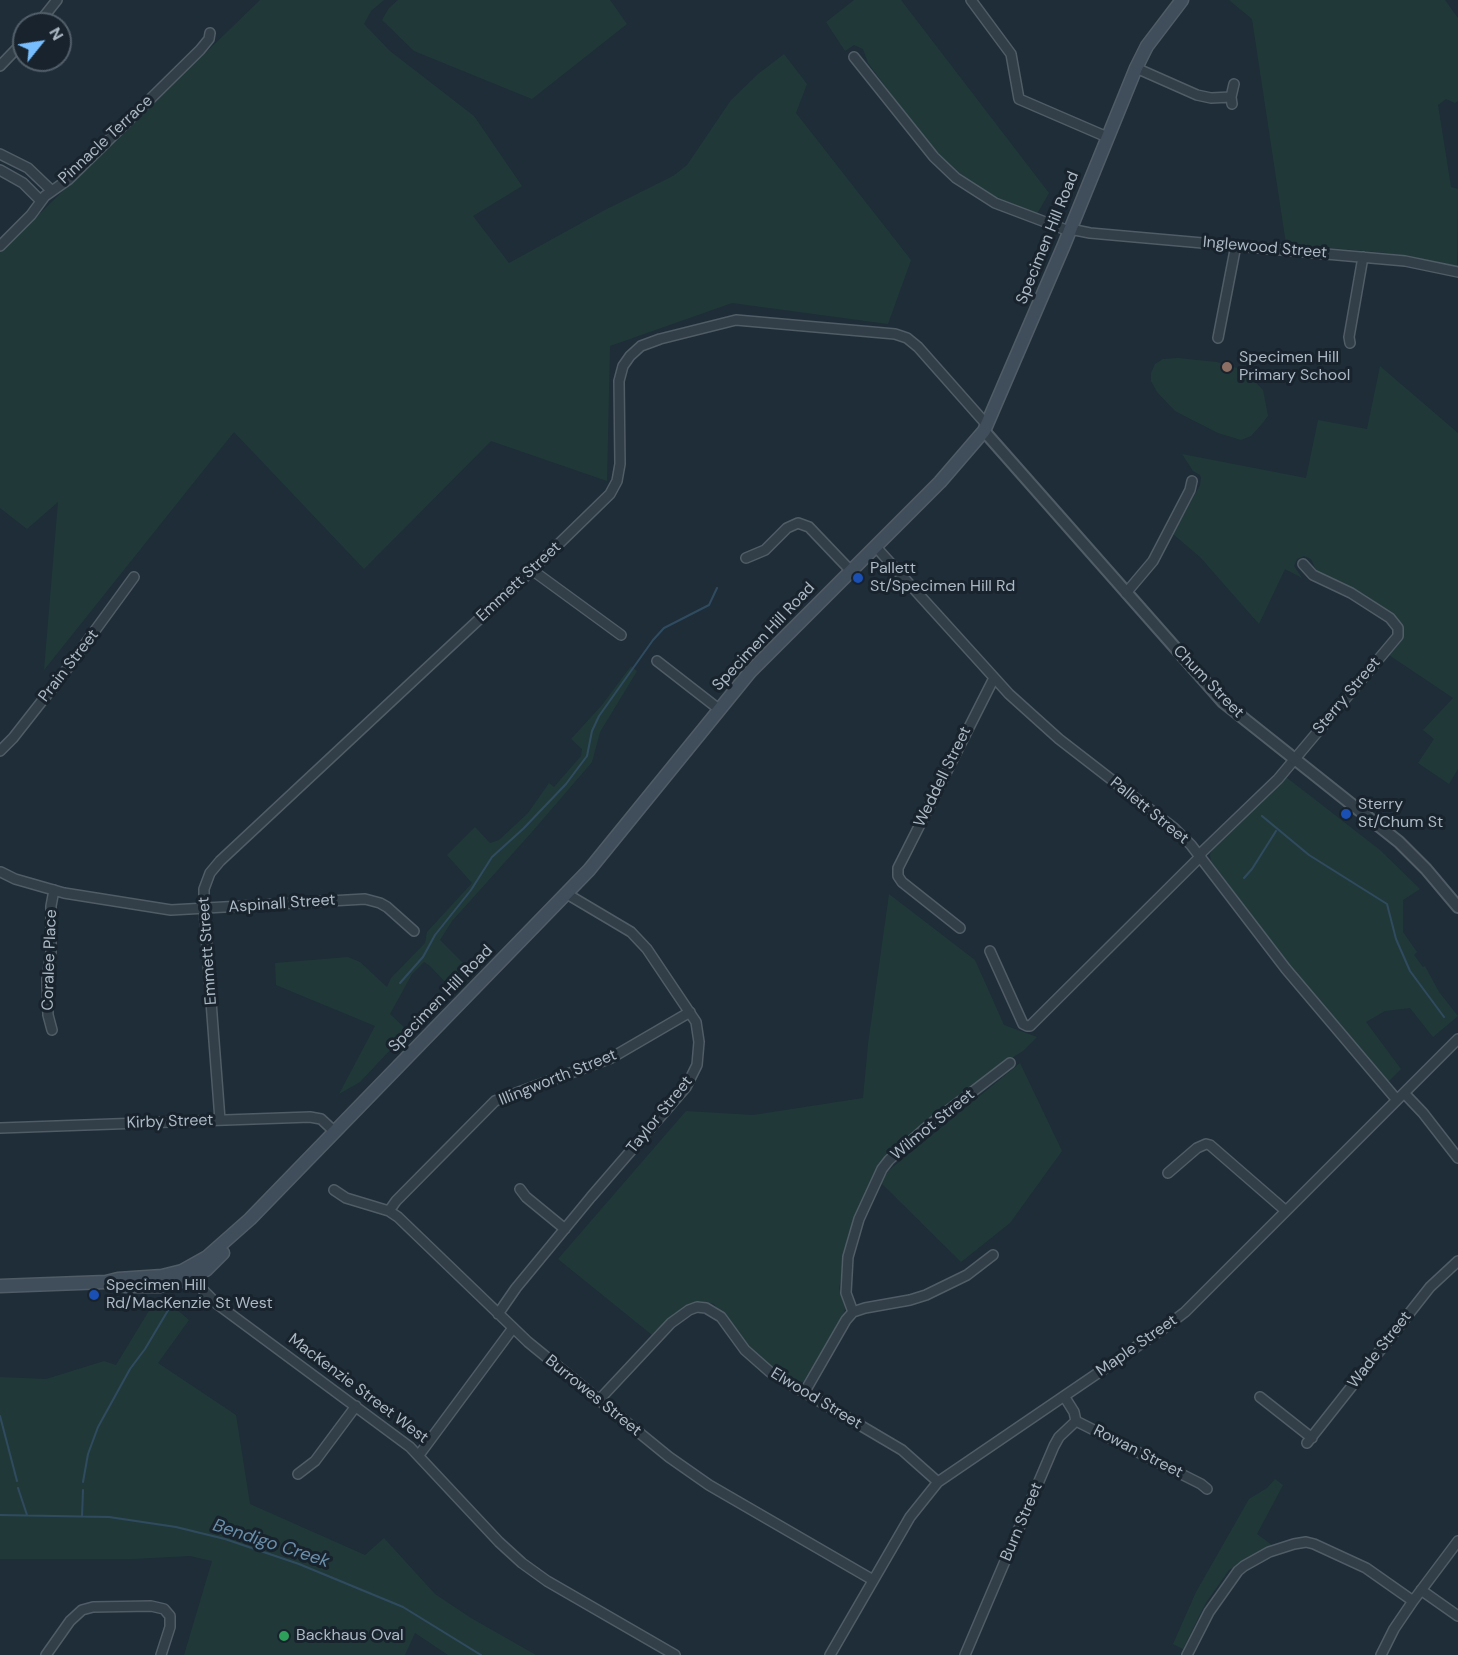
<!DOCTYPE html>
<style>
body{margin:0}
#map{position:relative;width:1458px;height:1655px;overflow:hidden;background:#1e2d38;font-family:"DM Sans",sans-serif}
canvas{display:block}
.north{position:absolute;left:12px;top:12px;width:60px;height:60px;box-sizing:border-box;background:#18232d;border:2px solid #535f6a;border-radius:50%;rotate:60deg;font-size:16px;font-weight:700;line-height:24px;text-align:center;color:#acb9c5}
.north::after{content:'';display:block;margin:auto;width:21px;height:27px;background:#78befe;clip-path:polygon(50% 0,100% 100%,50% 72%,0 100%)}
</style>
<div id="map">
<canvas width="1458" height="1655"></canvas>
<div class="north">N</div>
</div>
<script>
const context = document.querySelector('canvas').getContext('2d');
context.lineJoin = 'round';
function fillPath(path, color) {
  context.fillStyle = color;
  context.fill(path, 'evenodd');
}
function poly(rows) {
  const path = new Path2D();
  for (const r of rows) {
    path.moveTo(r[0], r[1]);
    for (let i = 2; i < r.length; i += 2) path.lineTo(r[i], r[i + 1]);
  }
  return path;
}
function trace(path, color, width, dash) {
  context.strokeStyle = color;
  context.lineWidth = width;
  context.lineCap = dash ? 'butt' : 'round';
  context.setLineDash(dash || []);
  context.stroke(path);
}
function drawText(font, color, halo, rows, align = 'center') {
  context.font = font + ' "DM Sans",sans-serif';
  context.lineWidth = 6;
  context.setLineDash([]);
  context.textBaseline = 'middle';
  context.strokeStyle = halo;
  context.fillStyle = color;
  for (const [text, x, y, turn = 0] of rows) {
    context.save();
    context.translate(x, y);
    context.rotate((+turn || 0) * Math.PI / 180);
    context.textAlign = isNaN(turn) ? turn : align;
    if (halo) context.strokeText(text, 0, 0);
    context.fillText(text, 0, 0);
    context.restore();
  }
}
fillPath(poly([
 [260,0,384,0,371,11,364,24,390,51,474,116,522,186,473,216,509,263,603,211,673,176,687,165,731,100,758,74,784,54,807,84,796,113,911,260,888,324,732,303,610,346,607,481,491,441,364,569,234,432,44,670,58,502,27,529,0,508,0,252],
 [398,0,610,0,627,24,532,99,414,51,382,20,389,8],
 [854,0,901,0,1049,193,1037,214,986,193,950,167,929,145,868,63,863,49,854,45,845,51,826,22],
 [1229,0,1445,0,1458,18,1458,101,1455,103,1446,99,1438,105,1451,187,1458,189,1457,266,1388,253,1286,244,1252,19],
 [1178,358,1217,362,1244,370,1263,390,1268,416,1261,425,1251,436,1241,440,1218,433,1175,411,1157,392,1151,381,1151,373,1155,364,1163,359],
 [1380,366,1458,433,1458,769,1449,784,1418,763,1434,739,1423,730,1453,698,1389,655,1400,642,1402,634,1400,623,1396,618,1366,597,1317,572,1311,559,1304,556,1297,559,1294,566,1302,578,1285,569,1259,624,1200,557,1173,534,1200,485,1201,478,1200,475,1193,471,1182,454,1306,478,1318,420,1367,429],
 [631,666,637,671,600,732,592,762,531,833,452,921,440,940,469,969,451,988,430,966,424,962,412,974,390,1014,408,1031,360,1082,339,1094,375,1026,276,985,275,963,348,957,360,962,387,987,391,978,425,943,427,932,472,883,447,855,475,827,490,843,499,840,528,813,549,783,554,787,581,756,582,749,571,739,602,705],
 [1286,777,1380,850,1420,889,1403,900,1403,932,1417,952,1414,955,1423,967,1425,966,1439,992,1458,1016,1433,1037,1410,1008,1385,1011,1366,1022,1401,1069,1388,1082,1287,963,1211,861,1210,855,1212,849],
 [889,894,975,960,1004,1025,1037,1037,1023,1051,1007,1061,893,1150,879,1166,873,1177,841,1278,839,1288,845,1308,843,1317,803,1382,799,1383,792,1381,766,1364,746,1344,714,1304,700,1301,688,1305,673,1315,652,1335,558,1259,686,1111,753,1115,863,1098,868,1044],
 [1020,1063,1062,1151,1010,1223,961,1262,880,1182,888,1171],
 [150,1300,166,1300,189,1320,158,1363,236,1415,250,1504,365,1555,384,1538,435,1594,471,1618,536,1655,448,1655,415,1633,405,1655,184,1655,212,1561,190,1556,133,1559,0,1559,0,1377,46,1379,104,1361,116,1365,153,1304],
 [1275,1479,1283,1485,1257,1534,1272,1545,1229,1570,1205,1604,1183,1649,1173,1644,1196,1592,1249,1499,1267,1488]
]), '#203938');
trace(poly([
 [1262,816,1309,855,1387,904,1396,939,1410,971,1444,1017],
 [1244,878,1252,869,1276,831],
 [400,983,423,957,435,935,471,890,492,857,523,829,566,784,587,756,592,731,599,716,653,640,664,628,709,605,717,588],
 [0,1416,17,1481],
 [83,1482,88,1454,98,1427,130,1369,145,1349,170,1307],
 [18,1488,27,1515],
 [0,1515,109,1517,176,1527,225,1539,299,1564,403,1607,481,1655],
 [82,1516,83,1490]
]), '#304b60', 2);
const minor = poly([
 [971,0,1011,54,1019,99,1107,137],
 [38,24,57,0],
 [854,57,934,157,956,178,995,203,1069,231],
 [0,66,24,41],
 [1136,68,1197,95,1211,98,1231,97],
 [1232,104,1231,97,1234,84],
 [0,154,28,168,51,190],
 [0,170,23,183,41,201],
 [1070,229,1090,233,1405,261,1458,272],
 [0,246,31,215,45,196,69,179,200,50,209,39,210,33],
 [1218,338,1236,245],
 [1350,343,1349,337,1363,257],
 [875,546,1009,694,1059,739,1174,828,1191,845,1286,969,1397,1100],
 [746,558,765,550,787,528,798,523,809,527,850,570],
 [532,570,621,635],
 [1126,593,1153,561,1190,490,1192,481],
 [657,661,720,710],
 [0,751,13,738,64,673,134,577],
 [1200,854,1278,779,1398,636,1398,628,1390,618,1351,593,1313,575,1303,564],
 [1,872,15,879,64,893,171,910,365,899,380,903,387,907,414,931],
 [960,928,902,882,898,876,898,868,994,678],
 [990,951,1023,1024,1027,1026,1030,1026,1201,856],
 [52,1030,48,1015,47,979,51,952,51,906,54,890],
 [1404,1093,1423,1113,1458,1158],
 [220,1120,204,909,204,889,210,873,220,861,532,570,610,494,617,481,620,464,619,381,623,366,630,356,641,346,660,339,736,320,895,334,907,338,918,347,987,425],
 [0,1128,310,1117,321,1119,335,1132],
 [1168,1173,1197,1148,1206,1144,1210,1145,1286,1211],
 [520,1189,526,1197,565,1229],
 [334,1190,346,1198,389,1211,398,1217,528,1342,669,1457,709,1485,873,1580],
 [389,1211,396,1201,495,1101,611,1058,690,1012],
 [191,1270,203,1290,217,1304,410,1447,499,1542,522,1563,547,1581,675,1655],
 [853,1312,846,1293,848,1257,859,1219,882,1169,889,1160,928,1126,1010,1063],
 [498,1314,516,1288,591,1197,686,1087,697,1065,699,1042,696,1022,647,949,631,932,567,894],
 [804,1393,846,1320,853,1312,865,1308,910,1300,926,1295,967,1275,993,1255],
 [1260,1397,1312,1438],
 [598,1401,671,1323,689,1310,697,1307,706,1308,721,1317,745,1350,770,1372,902,1450,938,1482],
 [1076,1421,1201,1484,1207,1489],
 [1307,1443,1430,1287,1458,1261],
 [419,1455,513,1328],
 [298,1474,315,1461,356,1406],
 [1421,1590,1458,1616],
 [46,1655,70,1621,82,1610,93,1607,151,1606,164,1609,170,1616,170,1627,161,1655],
 [830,1655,910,1517,938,1482,1164,1328,1185,1312,1458,1039],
 [965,1655,1054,1446,1059,1437,1076,1421,1074,1412,1064,1396],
 [1187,1655,1209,1612,1238,1571,1244,1566,1269,1552,1294,1544,1306,1542,1314,1544,1366,1568,1413,1601],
 [1381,1655,1394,1629,1413,1601,1458,1541]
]);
const tertiary = poly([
 [984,431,1223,702,1399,842,1426,869,1458,907]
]);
const secondary = poly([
 [0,1286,106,1282,118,1279,162,1276,182,1271,207,1257,250,1219,589,870,750,672,940,482,984,431,1064,245,1136,68,1147,46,1182,0],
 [125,1286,160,1286,182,1281,206,1270,223,1253]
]);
trace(minor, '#505c66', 12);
trace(tertiary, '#505c66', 14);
trace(secondary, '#505c66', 15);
trace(minor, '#323e48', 9);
trace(tertiary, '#323e48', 10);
trace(secondary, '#404e5c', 12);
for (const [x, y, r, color] of [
 [1227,367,6,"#8d6e63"],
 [858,578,6,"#1a4fb4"],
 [1346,814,6,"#1a4fb4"],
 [94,1295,6,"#1a4fb4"],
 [284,1636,6,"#2e9e5b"]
]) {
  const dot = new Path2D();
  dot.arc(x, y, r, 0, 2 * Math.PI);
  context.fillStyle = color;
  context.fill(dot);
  trace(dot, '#18232d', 2);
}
drawText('16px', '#acb9c5', '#18232d', [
 ["Pinnacle Terrace",106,140,-43],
 ["Specimen Hill Road",1048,238,-68],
 ["Inglewood Street",1265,248,5],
 ["Emmett Street",519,582,-43],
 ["Specimen Hill Road",764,637,-47],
 ["Prain Street",69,666,-52],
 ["Chum Street",1208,682,46],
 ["Sterry Street",1347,696,-50],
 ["Weddell Street",943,777,-64],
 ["Pallett Street",1149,811,39],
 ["Aspinall Street",282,904,-4],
 ["Emmett Street",208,951,-94],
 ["Coralee Place",50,960,-88],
 ["Specimen Hill Road",441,999,-46],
 ["Illingworth Street",558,1078,-22],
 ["Taylor Street",660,1115,-51],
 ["Kirby Street",170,1122,-2],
 ["Wilmot Street",933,1125,-39],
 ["Maple Street",1137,1346,-35],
 ["Wade Street",1380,1350,-52],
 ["MacKenzie Street West",358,1389,37],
 ["Burrowes Street",593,1396,39],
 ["Elwood Street",816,1399,31],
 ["Rowan Street",1138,1452,27],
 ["Burn Street",1022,1522,-67]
]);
drawText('16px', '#acb9c5', '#18232d', [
 ["Specimen Hill",1239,358],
 ["Primary School",1239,376],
 ["Pallett",870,569],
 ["St/Specimen Hill Rd",870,587],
 ["Sterry",1358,805],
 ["St/Chum St",1358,823],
 ["Specimen Hill",106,1286],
 ["Rd/MacKenzie St West",106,1304],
 ["Backhaus Oval",296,1636]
], 'left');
drawText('italic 18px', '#6a8fab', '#18232d', [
 ["Bendigo Creek",271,1544,18]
]);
</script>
